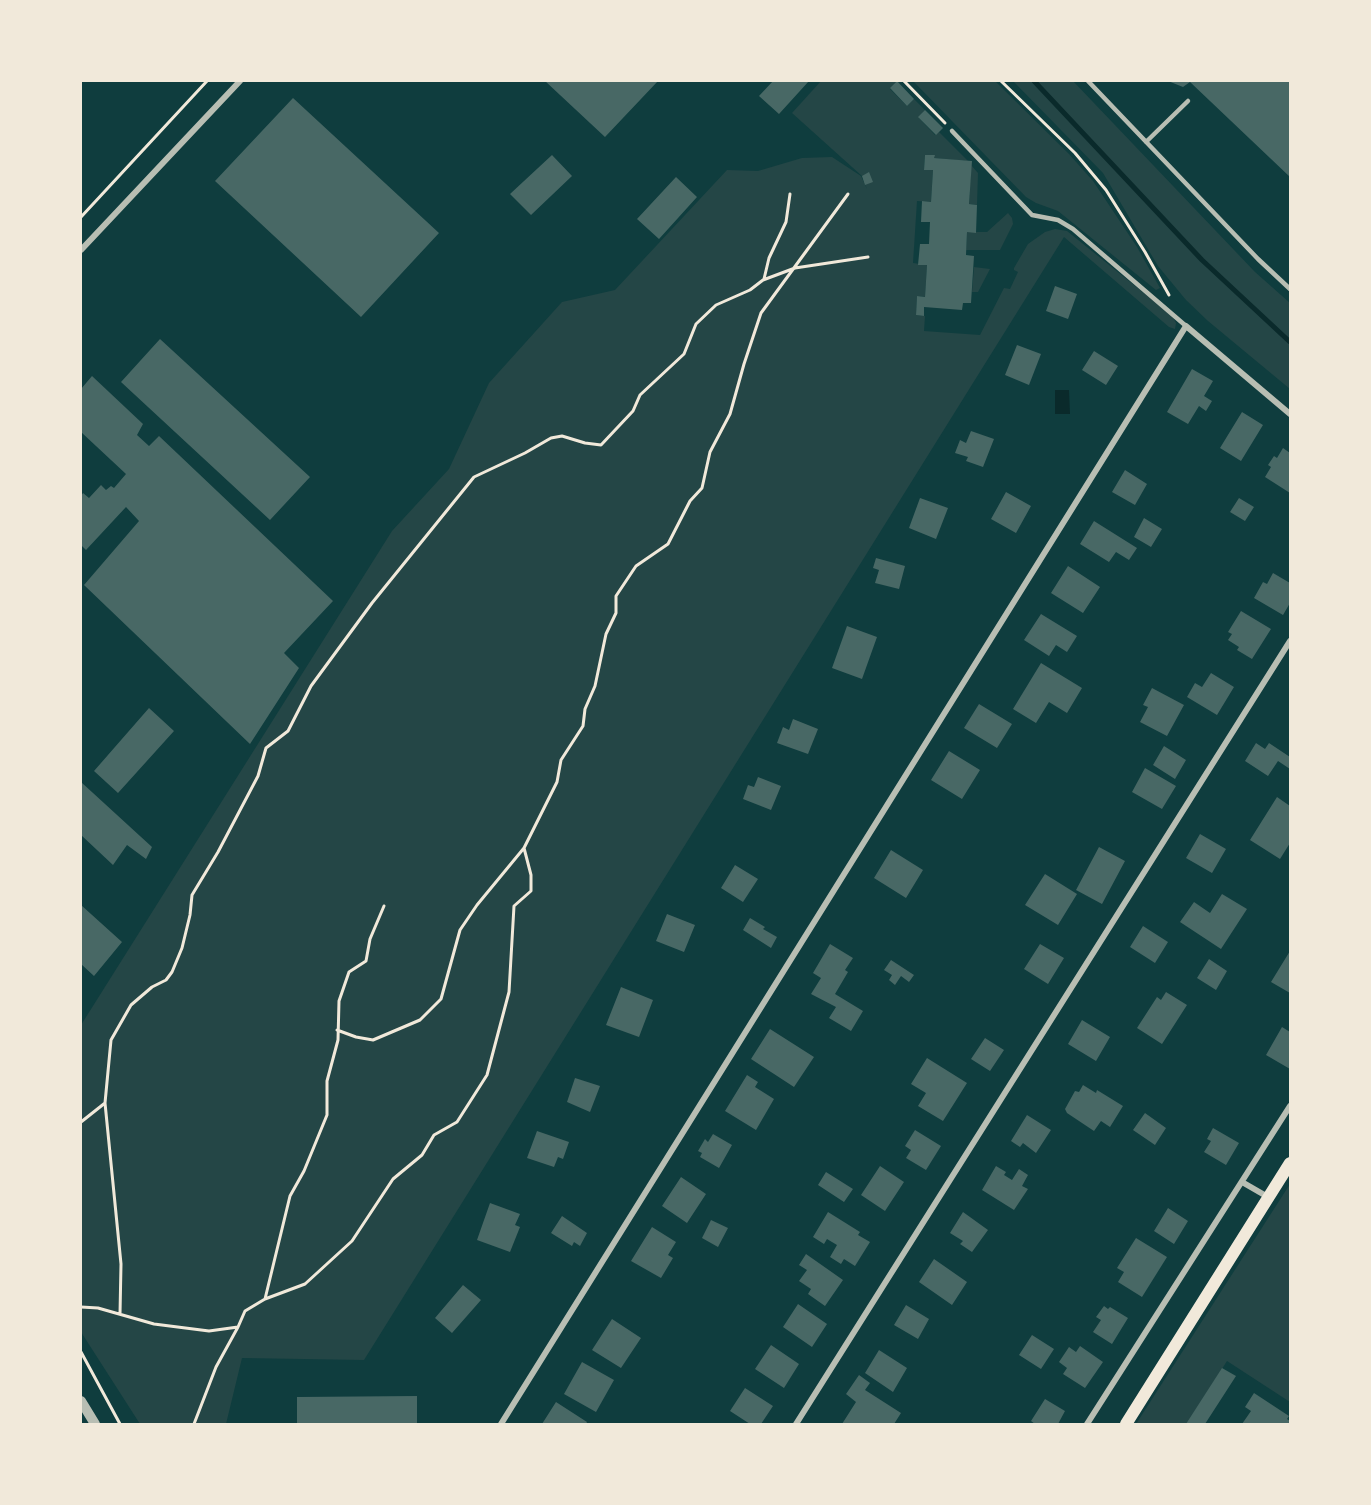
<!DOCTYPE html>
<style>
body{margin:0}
#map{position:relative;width:1371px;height:1505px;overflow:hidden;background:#0f3d3e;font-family:"Alegreya Sans",sans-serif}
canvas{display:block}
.frame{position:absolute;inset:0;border:82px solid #f1e9da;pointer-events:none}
</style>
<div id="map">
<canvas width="1371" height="1505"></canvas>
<div class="frame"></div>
</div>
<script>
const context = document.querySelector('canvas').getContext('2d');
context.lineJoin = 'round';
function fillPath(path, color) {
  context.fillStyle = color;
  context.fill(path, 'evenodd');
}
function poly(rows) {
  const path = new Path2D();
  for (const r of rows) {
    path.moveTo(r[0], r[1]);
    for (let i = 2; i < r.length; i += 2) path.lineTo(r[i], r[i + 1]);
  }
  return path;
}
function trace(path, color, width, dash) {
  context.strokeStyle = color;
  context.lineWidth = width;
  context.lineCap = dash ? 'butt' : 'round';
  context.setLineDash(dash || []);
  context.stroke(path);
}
fillPath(poly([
 [821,81,897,81,890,89,907,106,914,99,925,110,919,118,935,135,939,132,968,161,934,158,934,155,925,155,924,170,933,170,931,202,917,201,913,263,927,265,925,297,917,296,916,315,925,316,924,331,980,335,1004,288,1010,289,1018,272,1014,270,1014,268,1028,244,1045,232,1055,229,1067,231,1165,310,1172,316,1176,323,1175,329,1169,327,1064,237,364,1360,242,1358,226,1424,140,1424,81,1332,81,1025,392,531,449,469,489,383,562,302,615,290,727,170,758,171,802,158,832,157,861,176,867,189,862,176,792,113],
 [913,81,995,81,1069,154,1093,181,1137,247,1160,288,1156,290,1058,211,1036,203,1026,197],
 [1013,81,1073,81,1255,272,1290,303,1290,389,1208,321,1186,300,1158,266,1103,173],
 [971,165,978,173,977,205,969,204],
 [1008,213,1012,218,1013,224,1000,250,966,250,967,232,987,232],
 [974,267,990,269,978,292,972,292],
 [1290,1184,1290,1402,1227,1361,1187,1424,1136,1424]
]), '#244646');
fillPath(poly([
 [1055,390,1069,390,1070,414,1055,414]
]), '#0a2a2b');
trace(poly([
 [1034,81,1202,260,1290,342]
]), '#0a2a2b', 5);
fillPath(poly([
 [545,81,658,81,605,137],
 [773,81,809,81,779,114,759,96],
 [897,81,914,99,907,106,890,88],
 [1168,81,1290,81,1290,177,1190,82,1183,87],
 [293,98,439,233,361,317,215,181],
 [925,110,943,128,936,135,918,117],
 [552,155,572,176,531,215,510,194],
 [925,155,935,155,934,158,972,161,969,204,977,205,976,233,967,232,966,255,974,256,971,303,963,303,962,310,924,307,924,316,916,315,917,296,925,297,927,265,918,265,920,244,929,244,930,222,921,222,922,201,931,202,933,170,924,170],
 [869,172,873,182,865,185,862,176],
 [676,177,697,197,659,239,637,219],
 [1055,286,1077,294,1068,319,1046,311],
 [160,339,310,477,270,520,121,382],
 [1017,345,1041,354,1029,385,1005,375],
 [1094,351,1118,366,1106,385,1082,370],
 [1192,369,1213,381,1204,396,1212,401,1206,411,1199,406,1188,424,1167,412],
 [92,376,143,424,137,435,149,446,159,436,333,601,284,653,299,668,250,744,84,585,139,521,126,507,86,550,81,545,81,496,83,493,89,498,101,485,106,490,111,486,114,488,126,474,81,432,81,389],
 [1242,412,1263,425,1241,461,1220,448],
 [971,431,994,439,983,467,966,461,968,457,955,453,960,440,966,443],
 [1283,448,1290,453,1290,493,1265,477,1271,467,1268,465,1274,456,1277,458],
 [1125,470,1147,484,1135,505,1112,492],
 [1006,492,1031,506,1016,533,991,519],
 [920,498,948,508,936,539,909,528],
 [1239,498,1254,507,1245,521,1230,512],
 [1144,518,1162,529,1151,547,1134,537],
 [1094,521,1137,548,1129,560,1116,552,1109,562,1080,544],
 [876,558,905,566,899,589,875,583,879,570,873,568],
 [1068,566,1100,587,1083,613,1051,593],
 [1273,573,1290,583,1290,603,1283,615,1254,598,1263,582,1267,584],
 [1241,611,1271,629,1252,659,1237,650,1239,647,1228,640,1232,634,1228,632],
 [1041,614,1077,636,1067,652,1056,645,1049,656,1024,640],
 [847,626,877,637,862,679,832,668],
 [1041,663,1082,688,1067,713,1049,702,1036,723,1013,709],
 [1211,673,1234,687,1217,715,1187,697,1195,683,1202,687],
 [1152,688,1184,705,1167,736,1140,722,1148,707,1143,705],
 [979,704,1012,724,997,748,964,728],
 [149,708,174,731,118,793,94,771],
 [793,719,818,729,808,754,777,743,783,727,789,730],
 [1256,743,1265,749,1269,743,1290,757,1290,769,1278,761,1268,776,1245,761],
 [1164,746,1186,760,1175,779,1153,765],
 [949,751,980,770,962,799,931,780],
 [1145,768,1176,786,1162,809,1132,792],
 [758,777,781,786,771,810,743,799,748,785,754,787],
 [81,782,152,847,146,859,127,845,113,865,81,835],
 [1277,797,1290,806,1290,843,1280,859,1250,840],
 [1200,834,1226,849,1212,873,1186,858],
 [1099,847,1125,861,1102,904,1076,890],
 [891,850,923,870,906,898,874,878],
 [735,865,758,879,743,902,721,888],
 [1045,874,1077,894,1058,925,1025,905],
 [1222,894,1247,909,1221,949,1180,922,1194,902,1210,913],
 [81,905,122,942,94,976,81,964],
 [667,914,695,925,684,952,656,941],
 [750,918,765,927,763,929,777,937,771,948,743,930],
 [1143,926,1168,942,1155,963,1130,947],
 [830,944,853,958,845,970,848,972,835,994,863,1011,851,1031,829,1018,836,1007,811,994,821,978,813,973],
 [1040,944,1064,958,1048,984,1024,969],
 [1290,951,1290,993,1271,982],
 [1209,959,1227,971,1216,990,1197,978],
 [891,960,914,975,909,982,901,976,895,985,889,980,892,975,884,970],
 [621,987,653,1000,639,1037,606,1025],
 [1166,992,1187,1005,1162,1044,1137,1028,1157,997,1161,1000],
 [1082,1020,1110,1037,1096,1061,1068,1044],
 [1282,1027,1290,1032,1290,1069,1266,1055],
 [770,1029,814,1057,794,1087,751,1059],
 [985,1038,1004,1050,990,1071,971,1059],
 [927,1058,967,1083,943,1121,918,1106,926,1093,911,1084],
 [747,1075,758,1082,755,1087,774,1099,756,1130,725,1111],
 [575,1078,600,1086,590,1112,567,1102],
 [1083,1085,1096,1093,1097,1090,1123,1106,1110,1127,1101,1121,1094,1131,1067,1113,1065,1109,1075,1091,1079,1092],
 [1145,1113,1166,1128,1155,1145,1133,1130],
 [1027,1115,1051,1130,1036,1153,1023,1143,1020,1147,1011,1141],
 [1213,1128,1239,1143,1226,1165,1204,1152,1211,1141,1207,1139],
 [915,1130,941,1146,926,1170,906,1158,911,1150,905,1146],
 [537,1131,569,1142,563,1159,558,1157,554,1167,527,1158],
 [713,1134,732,1145,719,1168,700,1157,702,1153,698,1151,705,1139,708,1142],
 [880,1166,904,1182,885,1211,861,1195],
 [996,1166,1006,1172,1004,1175,1012,1180,1019,1169,1028,1175,1022,1186,1028,1189,1014,1210,982,1190],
 [826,1172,853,1189,844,1202,818,1185],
 [681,1177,706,1194,687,1223,662,1206],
 [490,1203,520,1214,515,1225,520,1227,510,1252,477,1240],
 [1168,1208,1188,1221,1174,1244,1154,1231],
 [828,1212,860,1232,858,1235,870,1242,855,1266,844,1259,841,1264,830,1257,837,1245,827,1239,824,1244,813,1237],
 [963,1212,988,1230,972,1252,960,1244,963,1241,950,1233],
 [562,1216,587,1233,580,1246,574,1242,572,1246,551,1233],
 [711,1220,728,1228,718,1247,702,1238],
 [652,1227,676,1242,668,1255,673,1258,661,1278,631,1261],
 [1136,1238,1167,1257,1142,1297,1118,1282,1124,1272,1117,1268],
 [806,1254,843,1280,825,1306,808,1294,811,1289,799,1281,807,1270,799,1265],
 [934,1259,967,1282,952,1305,919,1282],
 [463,1285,481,1300,452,1333,435,1318],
 [798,1304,827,1324,812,1347,783,1327],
 [906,1305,929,1319,918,1339,894,1325],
 [1104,1306,1108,1309,1110,1307,1128,1318,1112,1344,1093,1332,1101,1320,1096,1317],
 [612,1319,641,1338,621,1368,592,1350],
 [1032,1335,1054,1349,1041,1369,1019,1355],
 [771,1345,799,1364,784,1388,755,1369],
 [1080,1346,1103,1362,1085,1388,1063,1374,1067,1368,1059,1362,1069,1347,1076,1352],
 [879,1350,907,1368,893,1392,865,1373],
 [582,1362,614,1380,596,1412,564,1394],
 [1222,1368,1236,1376,1205,1424,1186,1424],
 [859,1375,870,1383,865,1390,901,1413,894,1424,842,1424,856,1402,846,1394],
 [745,1388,773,1406,761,1424,750,1424,730,1411],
 [1254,1393,1289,1416,1287,1419,1290,1421,1290,1424,1242,1424,1251,1411,1245,1407],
 [417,1396,417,1424,297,1424,297,1397],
 [1045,1399,1065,1411,1058,1424,1035,1424,1031,1421],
 [556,1402,587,1422,586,1424,542,1424]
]), '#486865');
trace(poly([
 [904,81,945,123],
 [1001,81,1075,153,1106,190,1145,252,1169,295],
 [81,217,207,81],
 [764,279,769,258,786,222,790,194],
 [337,1030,356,1037,373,1040,420,1020,441,999,460,930,477,905,524,848],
 [81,1122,105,1103],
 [265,1299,290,1196,304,1171,327,1115,327,1081,338,1040,339,1001,349,972,366,961,370,939,384,906],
 [81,1307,98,1308,154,1324,209,1331,238,1327,245,1311,265,1299,305,1284,352,1241,393,1179,422,1155,434,1135,457,1122,487,1075,509,992,514,906,531,891,531,875,524,848,557,782,561,760,583,726,585,709,595,686,606,634,616,613,616,596,636,566,668,544,690,501,702,488,710,452,730,414,744,364,761,313,848,194],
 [120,1314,121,1264,105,1103,111,1040,131,1005,152,987,166,980,172,972,182,948,190,915,192,895,218,852,258,776,266,748,288,731,311,686,372,603,474,477,525,453,551,438,562,436,585,443,601,445,633,411,640,395,684,354,696,324,716,305,750,290,763,280,795,268,868,257],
 [81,1352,120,1424],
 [194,1424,216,1367,238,1327]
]), '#f1e9da', 3);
trace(poly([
 [1088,81,1258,259,1290,289],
 [952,131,1032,215,1058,220,1073,229,1186,326],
 [1146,142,1188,101]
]), '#b8beb3', 4.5);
trace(poly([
 [81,250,240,81],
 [1242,1182,1268,1197],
 [501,1424,1186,326,1290,414],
 [796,1424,1290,641],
 [1087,1424,1290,1106]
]), '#b8beb3', 6);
trace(poly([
 [81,1401,95,1424]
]), '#b8beb3', 10);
trace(poly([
 [1126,1424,1290,1163]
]), '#f1e9da', 12);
</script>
